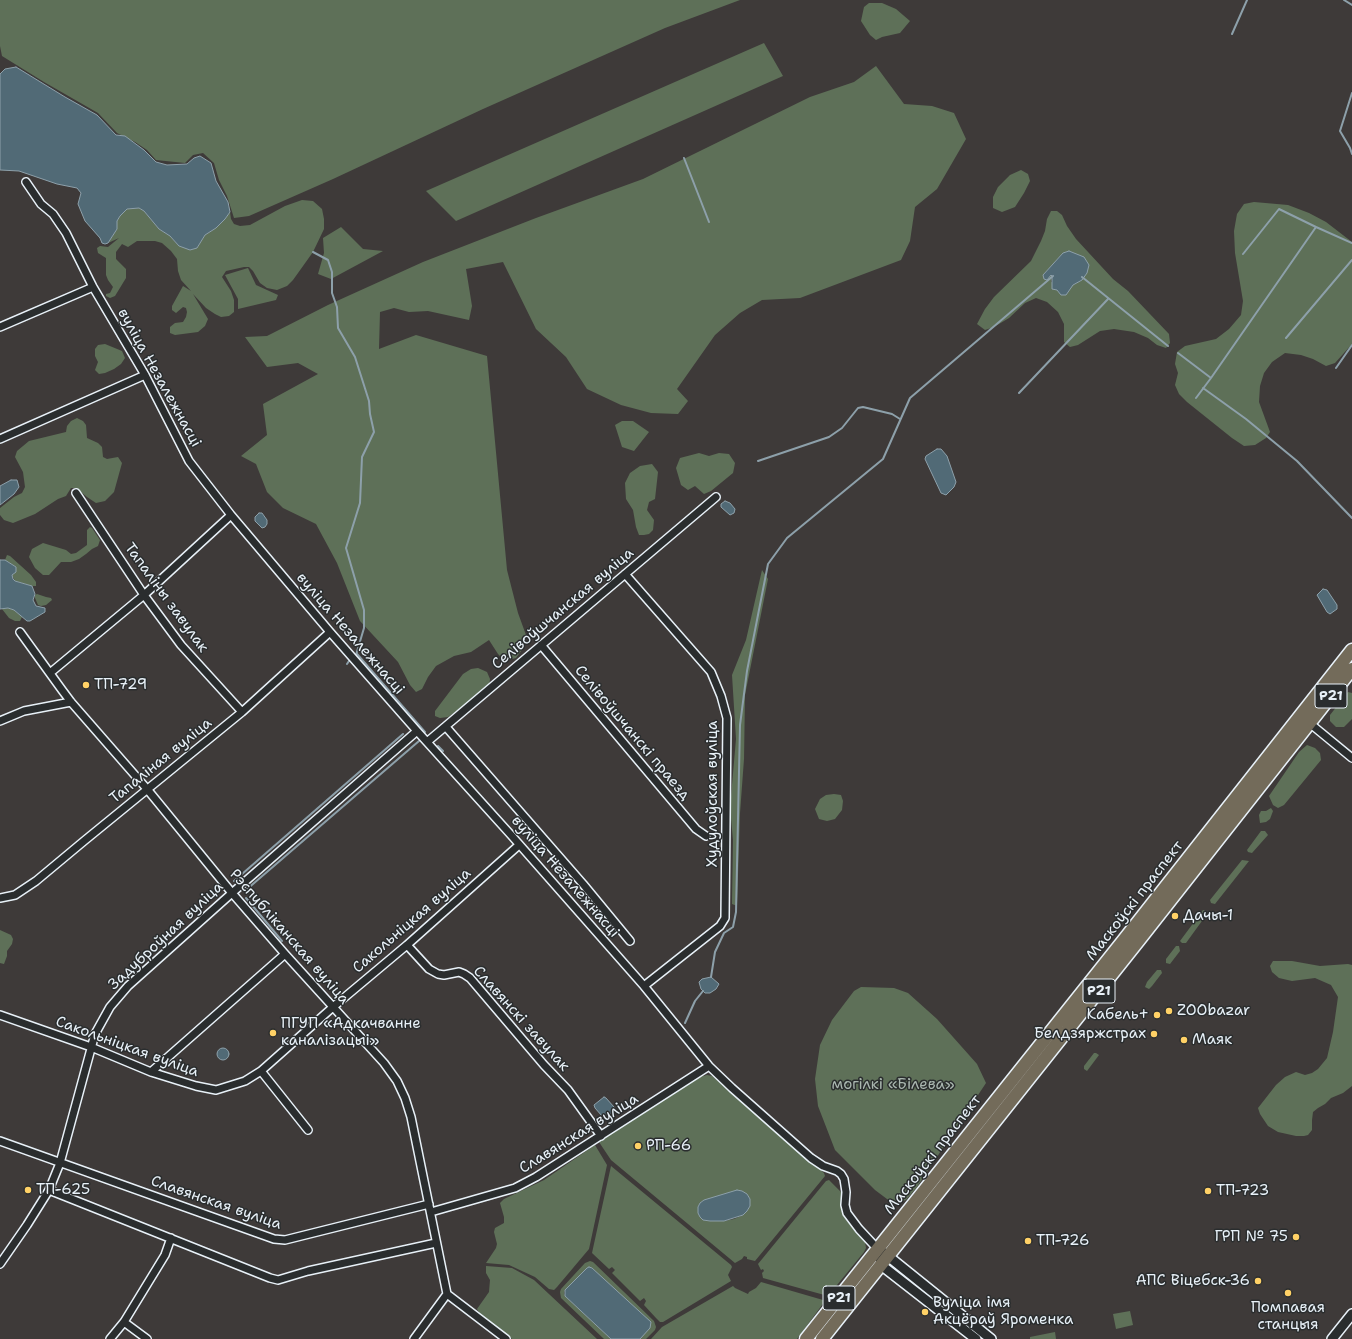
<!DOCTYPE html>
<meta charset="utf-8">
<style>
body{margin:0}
canvas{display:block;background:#3e3a39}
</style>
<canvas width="1352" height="1339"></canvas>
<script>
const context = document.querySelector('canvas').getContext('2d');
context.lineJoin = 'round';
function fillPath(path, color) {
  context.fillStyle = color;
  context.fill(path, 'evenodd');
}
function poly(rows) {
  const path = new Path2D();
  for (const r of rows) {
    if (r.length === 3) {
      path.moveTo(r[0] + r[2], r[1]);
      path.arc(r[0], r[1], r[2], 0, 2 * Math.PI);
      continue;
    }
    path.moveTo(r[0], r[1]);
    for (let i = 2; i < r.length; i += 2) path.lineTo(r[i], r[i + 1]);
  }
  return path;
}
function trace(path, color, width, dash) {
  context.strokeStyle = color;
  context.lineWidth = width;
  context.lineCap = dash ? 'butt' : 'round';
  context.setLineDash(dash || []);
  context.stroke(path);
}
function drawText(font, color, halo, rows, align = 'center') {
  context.font = font + ' "Shantell Sans",sans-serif';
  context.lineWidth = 3;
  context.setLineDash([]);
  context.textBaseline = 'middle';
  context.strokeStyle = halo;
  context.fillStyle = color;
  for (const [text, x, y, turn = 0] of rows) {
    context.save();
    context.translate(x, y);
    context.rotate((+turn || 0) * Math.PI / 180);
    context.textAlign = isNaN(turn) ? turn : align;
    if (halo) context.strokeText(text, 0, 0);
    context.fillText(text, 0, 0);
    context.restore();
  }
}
fillPath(poly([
 [0,0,740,0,665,28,483,109,333,179,249,216,234,218,227,196,219,180,214,163,203,153,193,155,185,163,156,160,147,150,135,142,117,133,98,113,44,82,2,56,0,46],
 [869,3,882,3,896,9,910,21,900,33,882,37,876,40,870,35,861,21,864,7],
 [764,43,783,76,456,221,426,191],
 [876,66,904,104,932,106,954,113,966,139,937,189,915,207,910,241,901,260,800,298,762,300,740,313,715,335,677,389,688,401,678,414,651,413,621,405,587,389,566,357,536,329,503,262,466,269,472,306,469,320,428,311,409,312,394,308,380,312,379,349,416,335,487,356,507,570,518,613,526,635,524,647,516,658,505,661,498,654,489,640,471,652,454,656,436,666,428,677,422,689,416,692,410,685,398,662,360,621,337,563,316,524,283,508,267,492,256,464,241,456,267,435,263,404,318,374,298,363,267,367,245,337,267,336,328,305,423,262,536,218,643,179,810,97,854,82],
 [1021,170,1028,174,1030,181,1024,193,1015,207,1002,212,993,208,993,197,998,187,1010,175],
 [302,200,313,201,322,209,324,219,324,229,313,252,293,280,287,286,277,290,267,288,260,283,253,271,249,267,244,267,226,271,222,277,231,291,234,300,234,312,229,316,221,317,215,314,206,308,193,294,208,319,205,326,198,332,175,335,170,333,170,327,175,323,183,322,186,317,187,312,186,308,183,307,176,313,172,310,172,306,183,286,191,291,181,280,178,271,177,259,171,251,162,243,155,241,137,241,128,247,122,244,116,252,116,259,126,269,126,278,115,296,110,298,106,296,106,294,110,293,113,287,108,280,106,275,106,258,98,253,97,248,100,246,108,247,119,238,108,243,117,229,117,221,120,216,127,209,139,208,144,211,159,229,170,236,179,246,197,248,205,235,216,228,225,219,230,212,231,219,234,224,240,226,250,225,285,206],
 [1254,202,1288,205,1309,213,1326,222,1352,242,1352,344,1335,363,1326,366,1313,359,1301,355,1285,353,1272,362,1264,373,1260,386,1259,402,1270,432,1266,438,1255,445,1244,446,1232,438,1187,402,1179,394,1175,385,1178,373,1175,364,1177,352,1185,346,1216,339,1229,329,1241,315,1243,301,1235,253,1234,231,1237,214,1244,204],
 [1051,211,1057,211,1062,215,1067,226,1076,239,1113,279,1128,291,1169,334,1170,343,1166,348,1157,345,1148,338,1134,332,1114,329,1100,331,1078,345,1070,347,1064,342,1064,324,1058,312,1047,302,1036,298,1025,303,1009,318,994,327,985,330,977,324,985,309,994,297,1031,261,1041,241,1045,231,1047,219],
 [1063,253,1082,280,1073,285,1051,282,1052,277,1051,275,1043,275],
 [341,227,363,249,383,251,331,279,318,274,324,253,323,238],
 [248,268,256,285,278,295,276,300,238,309,238,299,225,275],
 [105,344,122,351,125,358,121,364,114,369,105,373,99,374,95,370,98,362,95,356,95,349,98,345],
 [77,418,83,421,86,425,87,438,98,443,102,447,103,457,107,459,118,457,122,463,114,492,105,501,96,503,87,497,76,488,71,488,66,496,58,499,35,514,13,523,4,520,0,515,0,508,14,497,22,493,25,487,23,472,15,457,17,451,29,441,66,432,67,426,71,421],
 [622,421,633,421,649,432,634,451,622,447,615,425],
 [699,453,709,456,719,453,729,454,735,463,733,473,711,491,704,494,695,486,688,490,681,485,676,468,680,458],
 [652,464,658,472,655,499,649,502,647,510,654,520,653,530,649,534,644,535,639,535,636,527,633,510,626,499,625,483,630,473,640,466],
 [90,527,92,528,100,540,98,546,92,549,86,554,79,559,71,562,61,562,49,575,43,575,35,568,29,557,32,549,43,543,66,550,71,554,76,553,87,545,87,530],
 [7,555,10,556,31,575,36,582,36,586,32,586,15,581,12,575,16,567,5,560],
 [762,570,768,579,745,695,744,759,740,813,737,906,732,904,733,840,730,808,736,739,732,675,746,640],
 [37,594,46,597,51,598,52,600,46,605,41,606,38,605,35,598,35,595],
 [8,608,14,610,22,617,20,621,15,621,9,618,2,609],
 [478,668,487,672,490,679,489,687,475,698,448,717,440,718,435,716,435,711,463,674,471,669],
 [1348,692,1352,693,1352,719,1344,727,1336,727,1330,721,1330,715],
 [1307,745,1315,748,1320,753,1321,760,1284,805,1278,808,1273,805,1269,796,1299,752],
 [834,794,841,795,843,801,842,810,835,819,827,821,819,819,815,809,820,799,826,795],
 [1271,808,1273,811,1270,819,1266,822,1260,823,1259,815,1261,811,1266,811],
 [1261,831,1265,831,1268,835,1252,853,1248,852,1247,850],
 [1242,860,1249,861,1215,904,1211,903,1210,900],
 [1203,910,1206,911,1207,914,1186,943,1182,943,1180,941],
 [0,930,11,935,13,939,12,944,7,951,7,956,4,964,0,963],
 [1176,946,1179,946,1180,951,1170,964,1166,963,1166,959],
 [1273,961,1292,961,1320,966,1348,964,1352,965,1352,1086,1343,1093,1331,1098,1325,1104,1318,1108,1313,1112,1312,1120,1312,1130,1308,1135,1304,1136,1296,1136,1278,1132,1268,1126,1260,1114,1258,1108,1276,1085,1285,1077,1296,1072,1305,1075,1312,1073,1318,1069,1327,1058,1333,1032,1338,997,1331,985,1315,978,1292,981,1279,978,1272,972,1270,966],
 [1157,970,1161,970,1162,973,1152,986,1149,989,1145,987,1147,982],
 [861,987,894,988,908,993,937,1019,977,1064,986,1083,917,1187,906,1200,899,1202,891,1202,875,1190,835,1150,818,1106,815,1079,820,1045,832,1020,854,991],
 [1094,1053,1096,1053,1099,1055,1087,1071,1084,1069,1084,1066],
 [707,1075,712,1076,824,1173,825,1176,755,1261,747,1259,747,1257,744,1256,742,1259,735,1263,611,1160,599,1142,700,1077],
 [747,1194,750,1199,750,1206,747,1211,743,1215,734,1219,724,1221,698,1207,700,1203,704,1200],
 [595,1145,607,1165,589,1249,557,1287,554,1290,549,1289,535,1277,509,1265,486,1263,496,1248,497,1244,494,1232,495,1228,504,1223,504,1217,500,1203,504,1199,544,1180],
 [611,1166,731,1265,732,1267,728,1275,731,1281,663,1322,660,1322,656,1318,644,1305,646,1301,644,1298,640,1301,612,1273,615,1270,612,1267,609,1269,592,1253],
 [829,1180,842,1193,843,1214,845,1218,865,1242,866,1248,864,1252,828,1296,763,1278,762,1273,764,1271,763,1269,761,1270,758,1264,826,1181],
 [590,1261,593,1262,654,1321,656,1327,655,1330,646,1339,614,1339,587,1268,565,1290,564,1293,565,1296,611,1339,604,1339,561,1298,560,1292,561,1289,585,1263],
 [486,1266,512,1268,534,1280,597,1339,512,1339,480,1314,477,1309,489,1292,490,1280,486,1273],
 [761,1282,823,1300,825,1301,797,1339,651,1339,662,1327,733,1286,735,1288,748,1294,749,1292,756,1288],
 [1130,1311,1133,1325,1116,1329,1113,1314],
 [1055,1332,1056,1339,1030,1339,1030,1337]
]), '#5e7058');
const water = poly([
 [16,67,65,97,97,115,116,135,125,136,144,150,156,162,167,165,187,164,194,158,200,156,211,163,216,181,228,202,230,212,225,219,216,228,205,235,197,248,190,250,179,246,170,236,159,229,144,211,139,208,127,209,120,216,117,221,117,229,108,243,105,244,102,243,100,238,85,221,78,204,81,193,77,188,57,184,19,171,0,170,0,74,5,69,16,67],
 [1069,251,1084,257,1089,265,1087,273,1082,280,1073,285,1066,295,1061,295,1057,290,1052,289,1052,276,1051,275,1047,280,1044,279,1043,275,1063,253,1069,251],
 [937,449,941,449,947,456,956,482,954,487,946,495,941,493,925,459,926,456,937,449],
 [11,480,17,480,19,487,14,494,0,505,0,486,11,480],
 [725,501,730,503,735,509,734,513,730,515,721,507,721,504,725,501],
 [259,513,262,513,267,520,267,524,265,527,262,528,255,521,255,517,259,513],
 [0,560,5,560,16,567,16,572,12,575,13,579,15,581,32,586,35,594,33,600,36,606,45,608,45,612,30,621,27,621,14,610,8,608,0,609,0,560],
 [1323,589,1327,590,1337,605,1337,609,1330,614,1327,612,1317,595,1323,589],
 [711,977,719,984,716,989,710,993,705,993,701,989,699,982,702,979,711,977],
 [223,1054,6],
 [604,1097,606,1098,614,1107,614,1111,606,1117,602,1116,595,1108,594,1105,604,1097],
 [737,1190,742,1191,747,1194,750,1199,750,1206,747,1211,743,1215,724,1221,710,1221,703,1220,700,1217,698,1213,698,1207,700,1203,704,1200,737,1190],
 [589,1267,592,1268,651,1322,650,1328,640,1339,611,1339,565,1296,565,1290,587,1268,589,1267]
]);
fillPath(water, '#516a76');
trace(water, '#8da0aa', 1);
trace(poly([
 [1344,0,1352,5],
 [1232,34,1247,0],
 [1352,93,1340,131,1350,148,1352,154],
 [684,158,709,222],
 [313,252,328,260,332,272,332,293,337,307,338,328,355,357,369,401,370,414,374,432,362,457,360,503,346,548,364,610,364,628,356,655],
 [1243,254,1279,209,1316,227],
 [1082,277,1168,346],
 [1286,338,1352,260],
 [1178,353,1211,378,1316,227,1352,243],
 [1336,368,1352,345],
 [1203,388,1246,419,1297,461,1352,518],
 [1019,393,1108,299],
 [1196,398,1211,378],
 [758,461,829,437,842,428,858,408,863,407,892,414,900,419],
 [357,654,425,732],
 [347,664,349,661],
 [438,746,443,751],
 [234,881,403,734],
 [246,890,419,741],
 [246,898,282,941],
 [711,977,715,952,724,933,733,927,736,912,740,725,747,671,768,564,787,538,883,459,910,398,1053,276],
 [685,1023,695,1001,703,991]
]), '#8da0aa', 2);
const minor = poly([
 [26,182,41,204,53,214,66,233,93,287,145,375,189,461,231,515,330,632,417,731,511,835,644,986,709,1066,732,1088,811,1158,823,1166,837,1171,841,1174,844,1179,846,1192,845,1205,847,1213,859,1229,873,1244,879,1249],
 [0,327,93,287],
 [0,439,145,375],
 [76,493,144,595,181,645,242,712],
 [625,574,711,672,721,696,727,718,725,918,720,926,644,986],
 [20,632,62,690,71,702,147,789,232,893,285,954,384,1063,397,1081,405,1098,411,1117,447,1294,414,1339],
 [541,645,696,829,706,836],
 [50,673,144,595,231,515],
 [0,721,24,711,71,702],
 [1307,721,1352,758],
 [446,727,583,884,630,941],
 [427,742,716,497],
 [0,898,15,895,36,881,84,841,242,712,330,632],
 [407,945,429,969,438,974,444,975,459,972,464,974,470,978,544,1065,568,1090,601,1136],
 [0,1015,91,1047,151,1072,196,1086,216,1090,245,1081,261,1071,333,1007,407,945,519,845],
 [261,1071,308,1130],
 [151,1072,285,954],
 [0,1141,274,1239,285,1240,429,1204],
 [49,1190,270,1278,278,1280,308,1271,436,1243],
 [431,1212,515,1188,536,1177,709,1066],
 [0,1264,27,1225,49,1190,60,1163,95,1034,110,1007,128,986,232,893,417,731],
 [447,1294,506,1339],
 [124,1322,147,1339],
 [110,1339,124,1322,165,1255,171,1238]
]);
const tertiary = poly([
 [883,1252,991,1339],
 [880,1258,881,1265,976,1339],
 [1332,1339,1352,1314]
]);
const primary = poly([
 [806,1339,1123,941,1352,650],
 [822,1339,1139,940,1352,669]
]);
trace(minor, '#e8f1f8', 10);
trace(tertiary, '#e8f1f8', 12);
trace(primary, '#e8f1f8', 15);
trace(minor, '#2a2d2e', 7);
trace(tertiary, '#2a2d2e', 9);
trace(primary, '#736b5a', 12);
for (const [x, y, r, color] of [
 [86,685,4,"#ffd166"],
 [1175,916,4,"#ffd166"],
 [1169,1011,4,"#ffd166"],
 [1157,1015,4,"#ffd166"],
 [273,1033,4,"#ffd166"],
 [1154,1034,4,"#ffd166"],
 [1184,1040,4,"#ffd166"],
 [638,1146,4,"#ffd166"],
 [28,1190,4,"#ffd166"],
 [1208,1191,4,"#ffd166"],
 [1296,1237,4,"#ffd166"],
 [1028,1241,4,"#ffd166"],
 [1258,1281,4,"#ffd166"],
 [1288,1293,4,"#ffd166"],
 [925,1312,4,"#ffd166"]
]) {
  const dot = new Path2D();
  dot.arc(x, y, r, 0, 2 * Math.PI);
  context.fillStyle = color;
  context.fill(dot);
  trace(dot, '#2a2d2e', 1.5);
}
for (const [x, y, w] of [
 [1331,696,32],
 [1099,991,32],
 [839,1298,32]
]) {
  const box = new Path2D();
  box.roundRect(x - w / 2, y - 12, w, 24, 3);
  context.fillStyle = '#2a2d2e';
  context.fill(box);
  trace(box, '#e8f1f8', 1);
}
drawText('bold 14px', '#e8f1f8', null, [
 ["Р21",1331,696],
 ["Р21",1099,991],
 ["Р21",839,1298]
]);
drawText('15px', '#e8f1f8', '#2a2d2e', [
 ["вуліца Незалежнасці",159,378,61],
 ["Тапаліны завулак",166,598,54],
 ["Селівоўшчанская вуліца",563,609,-40],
 ["вуліца Незалежнасці",350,634,49],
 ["Селівоўшчанскі праезд",632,733,50],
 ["Тапаліная вуліца",161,761,-39],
 ["Худулоўская вуліца",713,794,-90],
 ["вуліца Незалежнасці",565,877,49],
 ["Маскоўскі праспект",1135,901,-52],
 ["Сакольніцкая вуліца",412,921,-41],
 ["Задуброўная вуліца",166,936,-43],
 ["Рэспубліканская вуліца",289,937,49],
 ["Славянскі завулак",521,1019,48],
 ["Сакольніцкая вуліца",127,1047,20],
 ["Славянская вуліца",579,1134,-32],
 ["Маскоўскі праспект",933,1155,-52],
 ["Славянская вуліца",216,1203,19]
]);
drawText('15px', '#e8f1f8', '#2a2d2e', [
 ["ТП-729",94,685],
 ["Дачы-1",1183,916],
 ["ZOObazar",1177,1011],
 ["Кабель+",1149,1015,"right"],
 ["ПГУП «Адкачванне",281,1024],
 ["каналізацыі»",281,1041],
 ["Белдзяржстрах",1146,1034,"right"],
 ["Маяк",1192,1040],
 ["РП-66",646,1146],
 ["ТП-625",36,1190],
 ["ТП-723",1216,1191],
 ["ГРП № 75",1288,1237,"right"],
 ["ТП-726",1036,1241],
 ["АПС Віцебск-36",1250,1281,"right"],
 ["Вуліца імя",933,1303],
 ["Акцёраў Яроменка",933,1320],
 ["Помпавая",1288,1308,"center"],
 ["станцыя",1288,1325,"center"]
], 'left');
drawText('15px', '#aab7b0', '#2a2d2e', [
 ["могілкі «Білева»",893,1085]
]);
</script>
